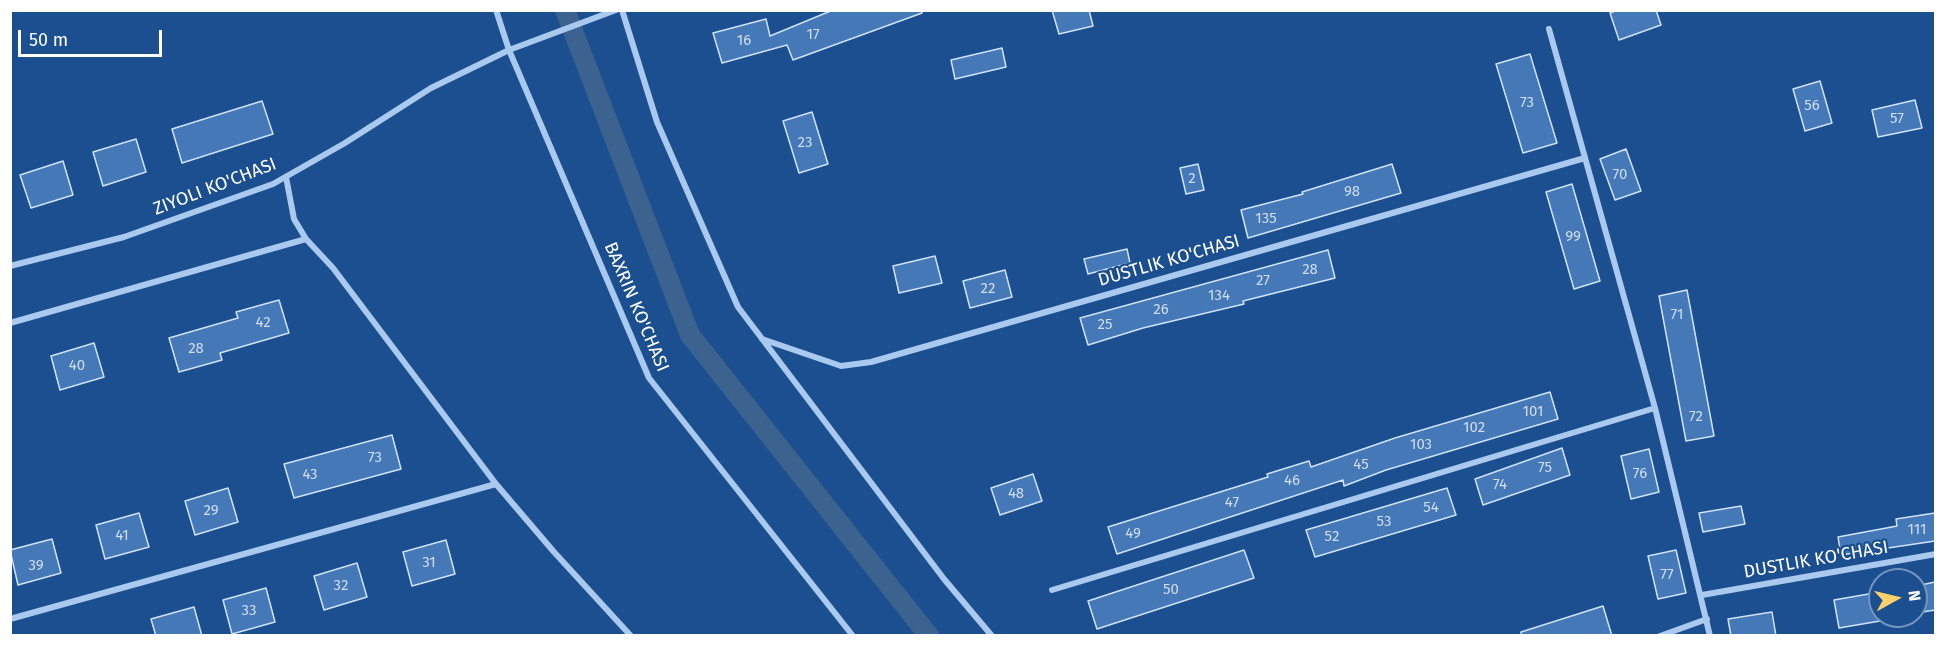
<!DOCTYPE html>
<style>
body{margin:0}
#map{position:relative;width:1946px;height:646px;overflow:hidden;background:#1b4f8f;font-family:"Fira Sans",sans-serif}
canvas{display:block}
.frame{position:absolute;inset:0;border:12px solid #fff;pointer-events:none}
.north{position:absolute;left:1868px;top:568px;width:60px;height:60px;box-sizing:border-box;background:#1b4f8f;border:2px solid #7695bc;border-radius:50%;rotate:82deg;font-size:16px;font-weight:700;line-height:24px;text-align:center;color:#fff}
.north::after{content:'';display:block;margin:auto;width:21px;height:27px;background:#ffd166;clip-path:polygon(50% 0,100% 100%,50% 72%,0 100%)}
.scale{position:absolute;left:18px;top:30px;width:144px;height:27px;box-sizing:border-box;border:3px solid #fff;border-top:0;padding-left:8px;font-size:18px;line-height:21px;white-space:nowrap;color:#fff;-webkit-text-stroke:4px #1b4f8f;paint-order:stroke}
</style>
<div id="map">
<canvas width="1946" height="646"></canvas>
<div class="frame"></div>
<div class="north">N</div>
<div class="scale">50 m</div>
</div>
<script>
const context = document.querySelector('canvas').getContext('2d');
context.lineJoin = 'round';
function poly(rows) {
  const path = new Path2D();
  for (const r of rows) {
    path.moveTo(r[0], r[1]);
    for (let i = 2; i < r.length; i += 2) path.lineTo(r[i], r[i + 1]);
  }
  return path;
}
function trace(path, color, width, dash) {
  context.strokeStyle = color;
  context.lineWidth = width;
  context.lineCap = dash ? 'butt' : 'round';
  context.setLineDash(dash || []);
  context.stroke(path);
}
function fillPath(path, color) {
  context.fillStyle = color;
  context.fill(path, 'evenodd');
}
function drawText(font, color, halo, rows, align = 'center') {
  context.font = font + ' "Fira Sans",sans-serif';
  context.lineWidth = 4.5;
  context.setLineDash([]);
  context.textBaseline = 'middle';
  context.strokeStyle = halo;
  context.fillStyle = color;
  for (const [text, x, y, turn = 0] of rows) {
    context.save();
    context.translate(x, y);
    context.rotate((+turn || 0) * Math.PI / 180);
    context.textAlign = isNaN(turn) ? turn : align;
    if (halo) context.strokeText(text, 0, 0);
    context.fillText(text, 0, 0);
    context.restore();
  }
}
trace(poly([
 [565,10,690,335,929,636]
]), '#3c6290', 20);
const building = poly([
 [833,10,921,10,922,13,793,60,787,45,722,63,713,33,766,19,770,36,833,10],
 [1052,10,1089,10,1093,26,1059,34,1052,10],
 [1618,10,1656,10,1661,25,1619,40,1610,13,1618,10],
 [1002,48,1006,67,955,79,951,60,1002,48],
 [1530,54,1557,143,1523,153,1496,64,1530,54],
 [1820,81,1832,123,1805,131,1793,89,1820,81],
 [1915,100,1922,128,1878,137,1872,110,1915,100],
 [262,101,273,134,182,163,172,129,262,101],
 [812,112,828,164,799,173,783,121,812,112],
 [136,139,146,172,103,186,93,152,136,139],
 [1626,149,1641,191,1615,200,1600,159,1626,149],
 [63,161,73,195,31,208,20,175,63,161],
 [1198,164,1204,190,1186,194,1180,168,1198,164],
 [1392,164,1401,193,1248,238,1241,210,1303,194,1302,192,1392,164],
 [1572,184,1600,281,1574,289,1546,192,1572,184],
 [1127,249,1130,263,1088,274,1084,259,1127,249],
 [1328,250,1335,278,1243,301,1244,304,1143,328,1088,345,1080,318,1328,250],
 [935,256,942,283,899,293,893,266,935,256],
 [1005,270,1012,297,970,308,963,281,1005,270],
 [1687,290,1714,436,1686,441,1659,296,1687,290],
 [279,300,289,333,220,353,222,360,179,372,169,338,238,318,236,312,279,300],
 [94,343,104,377,60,390,51,356,94,343],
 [1550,392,1558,419,1386,470,1344,486,1343,480,1117,554,1108,527,1268,477,1267,474,1309,461,1311,467,1395,438,1550,392],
 [392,435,401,469,294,498,284,464,392,435],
 [1562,448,1570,475,1483,505,1475,479,1562,448],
 [1649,449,1659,492,1631,499,1621,456,1649,449],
 [1033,474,1042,501,1000,515,991,488,1033,474],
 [228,488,238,522,195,535,185,501,228,488],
 [1447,488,1456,515,1315,557,1306,530,1447,488],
 [1741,506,1745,524,1703,532,1699,513,1741,506],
 [139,513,149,547,105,559,96,525,139,513],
 [1935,513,1935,541,1841,555,1838,537,1897,526,1896,519,1935,513],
 [52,539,61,573,18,585,10,550,52,539],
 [446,540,455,574,412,586,403,552,446,540],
 [1244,550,1254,578,1097,629,1088,601,1244,550],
 [1676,550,1686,593,1658,599,1648,556,1676,550],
 [357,563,367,597,324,610,314,576,357,563],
 [1935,582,1935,610,1916,613,1916,586,1935,582],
 [266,588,275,622,232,634,223,600,266,588],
 [1880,592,1880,621,1839,628,1834,600,1880,592],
 [1603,606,1612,636,1521,636,1521,632,1603,606],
 [194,607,202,636,156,636,151,619,194,607],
 [1772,612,1776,636,1731,636,1728,619,1772,612]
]);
fillPath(building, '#4478b7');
trace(building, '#cfe3fa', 1.5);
trace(poly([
 [496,10,509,50,649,378,853,636],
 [622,10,657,122,738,307,944,579,992,636],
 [1549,29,1655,408,1710,636],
 [286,177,294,219,306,239,333,268,496,484,554,552,631,636],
 [10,266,124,237,273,184,345,143,431,88,509,50,616,10],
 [10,323,306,239],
 [762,339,841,366,871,362,1585,158],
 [1052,590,1655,408],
 [1702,595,1936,554],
 [10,619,496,484],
 [1660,636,1707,619]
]), '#a9c9ee', 6);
drawText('15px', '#d0dded', null, [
 ["17",813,35],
 ["16",744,41],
 ["73",1527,103],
 ["56",1812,106],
 ["57",1897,119],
 ["23",805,143],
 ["70",1620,175],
 ["2",1192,179],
 ["98",1352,192],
 ["135",1266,219],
 ["99",1573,237],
 ["28",1310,270],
 ["27",1263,281],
 ["22",988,289],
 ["134",1219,296],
 ["26",1161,310],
 ["71",1677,315],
 ["42",263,323],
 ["25",1105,325],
 ["28",196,349],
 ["40",77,366],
 ["101",1533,412],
 ["72",1696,417],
 ["102",1474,428],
 ["103",1421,445],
 ["73",375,458],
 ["45",1361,465],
 ["75",1545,468],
 ["76",1640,474],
 ["43",310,475],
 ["46",1292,481],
 ["74",1500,485],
 ["48",1016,494],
 ["47",1232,503],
 ["54",1431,508],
 ["29",211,511],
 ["53",1384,522],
 ["111",1917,530],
 ["49",1133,534],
 ["41",122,536],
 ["52",1332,537],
 ["31",429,563],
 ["39",36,566],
 ["77",1667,575],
 ["32",341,586],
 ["50",1171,590],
 ["33",249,611]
]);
drawText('18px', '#fff', '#1b4f8f', [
 ["ZIYOLI KO'CHASI",215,187,-21],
 ["DUSTLIK KO'CHASI",1169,261,-16],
 ["BAXRIN KO'CHASI",636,307,67],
 ["DUSTLIK KO'CHASI",1816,560,-10]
]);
</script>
